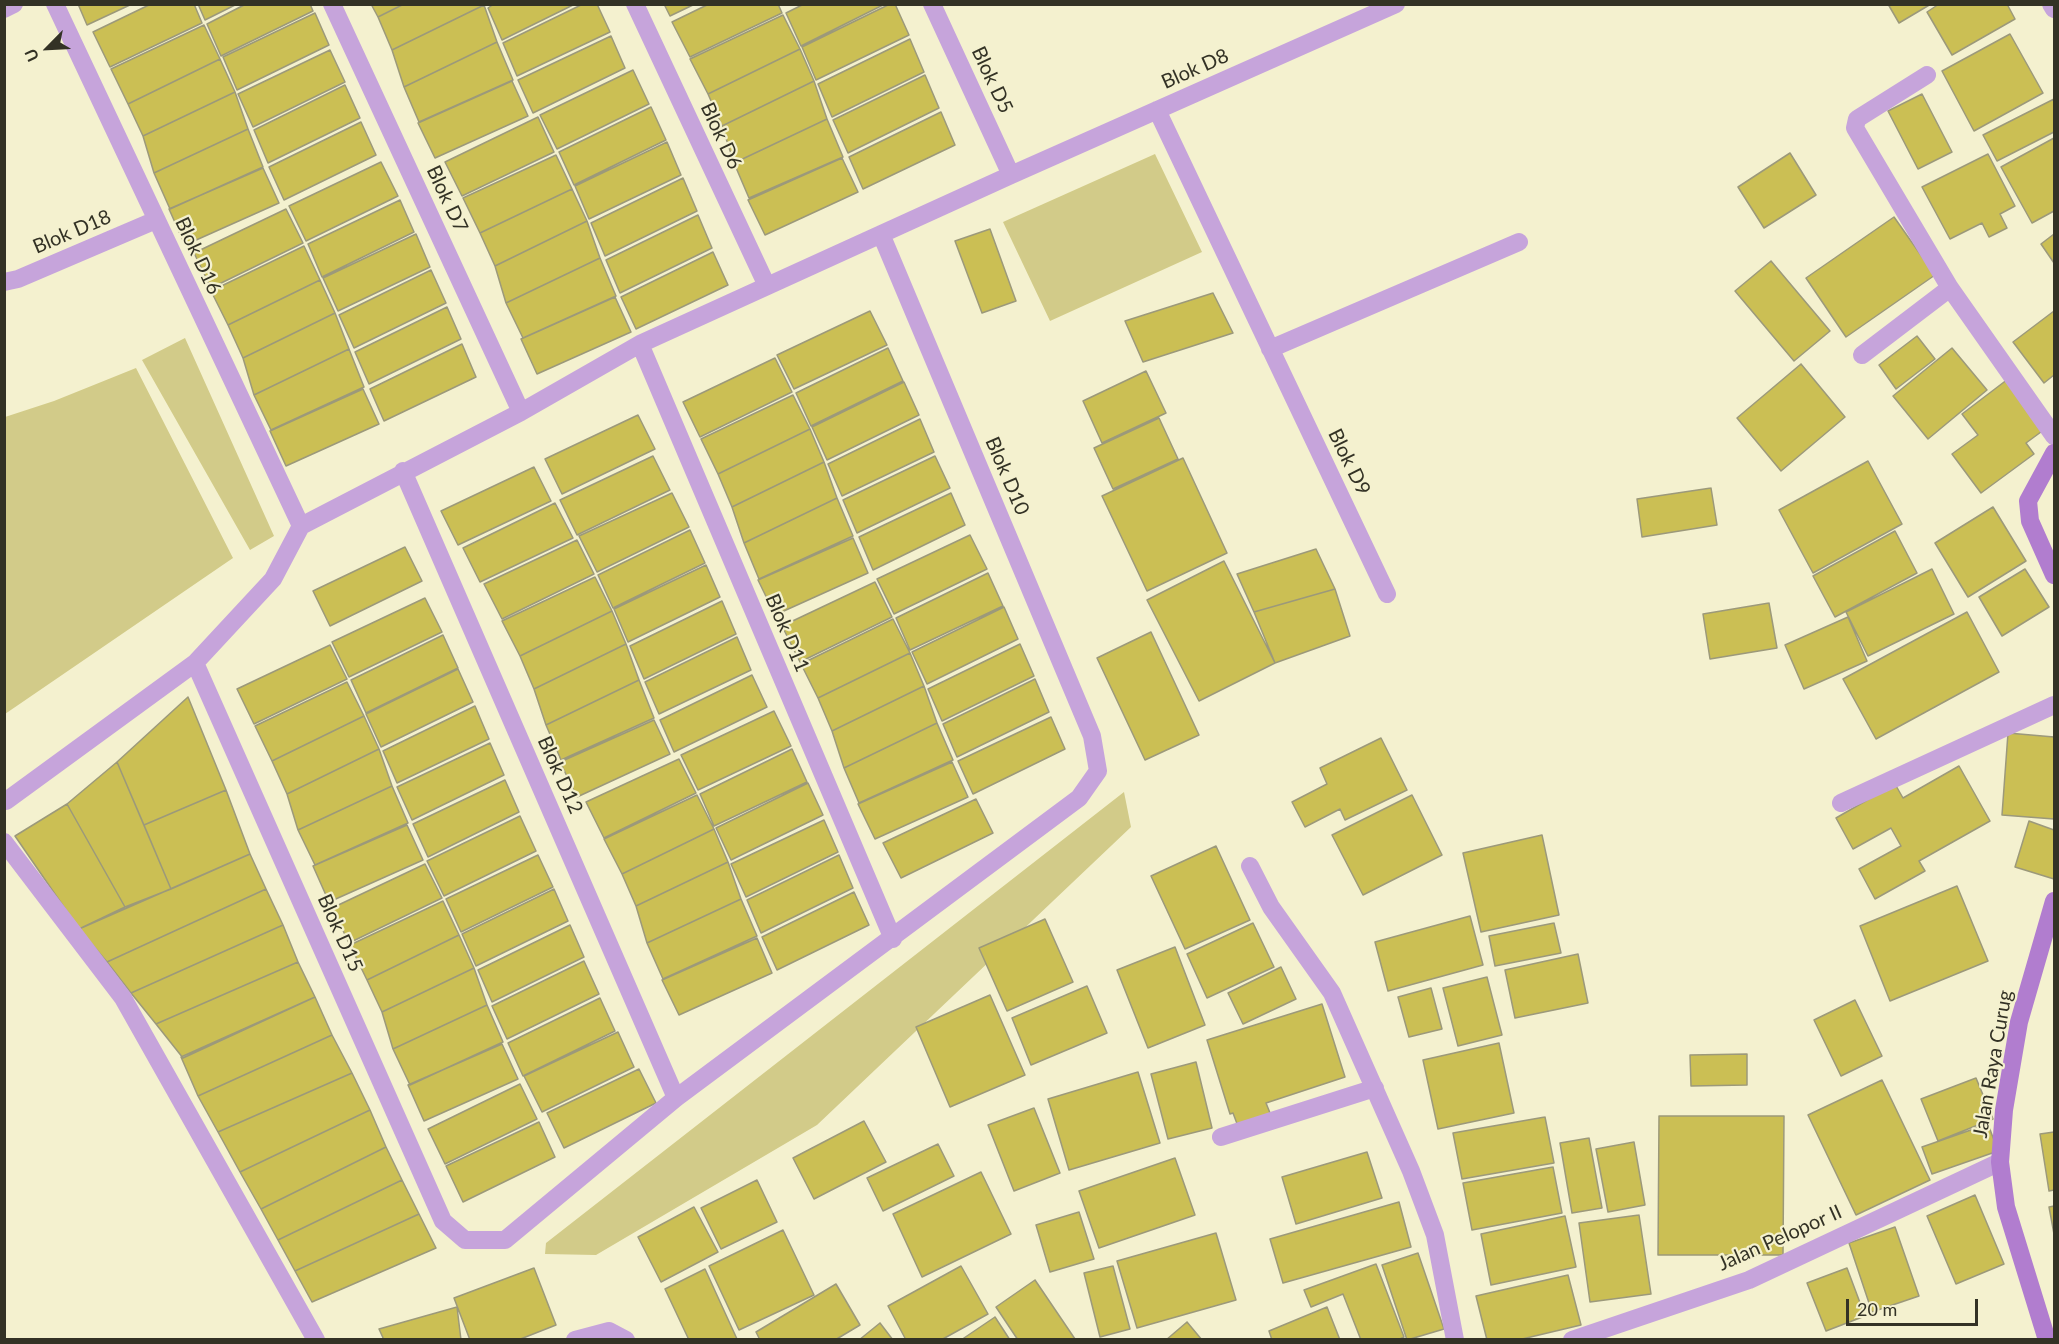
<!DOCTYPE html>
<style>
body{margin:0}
#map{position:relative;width:2059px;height:1344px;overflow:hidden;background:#f4f1cf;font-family:Lato,sans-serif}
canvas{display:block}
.frame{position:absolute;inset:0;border:6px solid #333225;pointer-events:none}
.north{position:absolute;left:18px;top:18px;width:60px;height:60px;-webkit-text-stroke:4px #f4f1cf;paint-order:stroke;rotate:246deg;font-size:16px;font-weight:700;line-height:24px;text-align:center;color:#333225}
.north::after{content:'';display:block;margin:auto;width:21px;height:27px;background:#333225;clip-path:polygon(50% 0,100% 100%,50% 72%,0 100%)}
.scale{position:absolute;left:1846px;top:1299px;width:132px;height:27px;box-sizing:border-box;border:3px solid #333225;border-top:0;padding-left:8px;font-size:18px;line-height:21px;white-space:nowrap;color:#333225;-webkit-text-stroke:4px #f4f1cf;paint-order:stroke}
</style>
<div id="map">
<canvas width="2059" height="1344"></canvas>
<div class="frame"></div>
<div class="north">U</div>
<div class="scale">20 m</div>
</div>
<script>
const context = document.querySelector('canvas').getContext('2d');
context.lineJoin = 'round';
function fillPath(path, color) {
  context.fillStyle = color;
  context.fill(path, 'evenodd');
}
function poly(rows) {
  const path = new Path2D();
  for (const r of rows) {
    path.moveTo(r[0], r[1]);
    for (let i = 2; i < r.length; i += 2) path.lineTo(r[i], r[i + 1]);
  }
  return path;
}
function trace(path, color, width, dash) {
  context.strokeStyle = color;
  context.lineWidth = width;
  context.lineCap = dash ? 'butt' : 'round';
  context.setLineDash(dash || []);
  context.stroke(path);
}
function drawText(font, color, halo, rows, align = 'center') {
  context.font = font + ' Lato,sans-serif';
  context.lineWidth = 4.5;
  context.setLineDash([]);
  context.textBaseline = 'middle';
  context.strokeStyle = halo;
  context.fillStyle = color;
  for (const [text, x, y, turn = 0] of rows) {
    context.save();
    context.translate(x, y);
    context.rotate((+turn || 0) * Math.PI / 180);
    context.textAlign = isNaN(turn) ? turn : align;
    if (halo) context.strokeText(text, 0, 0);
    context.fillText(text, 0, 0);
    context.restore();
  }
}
fillPath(poly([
 [1155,154,1202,252,1050,321,1003,222],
 [185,338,274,536,250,550,142,360],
 [136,368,233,558,5,714,5,417,54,401],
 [1124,792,1131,827,817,1125,596,1255,545,1254,546,1243]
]), '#d2cb89');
const building = poly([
 [78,4,132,4,87,25,78,4],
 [151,4,194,4,202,23,110,67,93,32,151,4],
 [198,4,237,4,205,20,198,4],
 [246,4,310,4,313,11,221,56,207,24,246,4],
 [371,4,404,4,378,17,371,4],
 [404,4,484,4,484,5,392,50,378,17,404,4],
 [494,4,575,4,502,40,488,8,494,4],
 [583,4,597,4,610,32,517,76,503,43,583,4],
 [664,4,695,4,670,16,664,4],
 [709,4,778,4,782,13,690,57,672,22,709,4],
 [804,4,885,4,801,46,786,13,804,4],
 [890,4,895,4,909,35,816,80,802,47,890,4],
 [1888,4,1931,4,1899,23,1888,4],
 [1939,4,2007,4,2015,19,1952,55,1927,12,1939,4],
 [484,5,497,42,404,87,392,50,484,5],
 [315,13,329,45,237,90,223,57,315,13],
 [783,15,800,49,708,94,690,59,783,15],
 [204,25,220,59,128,104,111,69,204,25],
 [2010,34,2043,93,1974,131,1942,71,2010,34],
 [611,36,625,68,533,113,518,80,611,36],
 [910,39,924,72,832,117,818,84,910,39],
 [497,42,513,80,419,122,404,87,497,42],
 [800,49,814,81,722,126,708,94,800,49],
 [330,50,345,82,253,127,238,94,330,50],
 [220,59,235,92,143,136,128,104,220,59],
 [633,70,649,104,557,149,540,115,633,70],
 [925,75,939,108,848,153,833,120,925,75],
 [512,81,528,116,435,158,418,123,512,81],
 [814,81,827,119,734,163,722,126,814,81],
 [345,85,360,118,268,163,254,130,345,85],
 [235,92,248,129,154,173,143,136,235,92],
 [1922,94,1952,152,1918,169,1888,111,1922,94],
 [2054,99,2054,132,1997,161,1983,135,2054,99],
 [651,107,666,140,574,185,559,152,651,107],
 [941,112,955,145,863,189,849,157,941,112],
 [538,117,554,152,462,196,445,162,538,117],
 [827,119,843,157,749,198,734,163,827,119],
 [361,122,376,155,284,200,269,167,361,122],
 [248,129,263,167,170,209,154,173,248,129],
 [2054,138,2054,211,2032,223,2001,167,2054,138],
 [667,142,681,175,589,219,575,186,667,142],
 [1790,153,1816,195,1764,228,1738,187,1790,153],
 [1988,154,2015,206,2000,214,2007,228,1989,237,1982,223,1950,239,1922,187,1988,154],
 [556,155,572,189,480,233,463,198,556,155],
 [842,158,858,192,765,235,748,200,842,158],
 [381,162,398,196,306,241,289,206,381,162],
 [263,168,279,203,185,245,169,209,263,168],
 [683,178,697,211,605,256,591,223,683,178],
 [572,189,587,221,495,266,480,233,572,189],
 [400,200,414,232,322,277,308,244,400,200],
 [286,209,303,243,211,288,194,253,286,209],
 [698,215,712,248,620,293,606,260,698,215],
 [1894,217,1935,275,1846,337,1806,278,1894,217],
 [587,221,600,258,506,303,495,266,587,221],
 [990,229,1016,301,982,313,955,241,990,229],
 [416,234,430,267,338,311,323,278,416,234],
 [2054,234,2054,263,2041,244,2054,234],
 [304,246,320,280,228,325,211,291,304,246],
 [713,252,728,285,636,329,621,297,713,252],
 [600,258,616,296,523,338,506,303,600,258],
 [1771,261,1830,331,1794,361,1735,291,1771,261],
 [431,270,446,303,354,348,339,315,431,270],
 [320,280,335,313,243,358,228,325,320,280],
 [1213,293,1233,333,1143,362,1125,321,1213,293],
 [615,297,631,332,537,374,521,339,615,297],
 [447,307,461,339,369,384,355,352,447,307],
 [870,311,887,345,794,389,777,355,870,311],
 [2054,311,2054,375,2044,383,2013,342,2054,311],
 [335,313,349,349,254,395,243,358,335,313],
 [1917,336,1935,359,1896,389,1879,365,1917,336],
 [462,344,476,377,384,421,370,389,462,344],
 [888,348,903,381,811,426,796,393,888,348],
 [1952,348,1987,390,1928,439,1893,396,1952,348],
 [349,349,364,387,271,430,254,395,349,349],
 [775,358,792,392,700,437,683,402,775,358],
 [1801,364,1845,417,1781,471,1737,418,1801,364],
 [1146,371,1166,413,1102,443,1083,401,1146,371],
 [2008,379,2045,429,2026,443,2034,454,1981,493,1952,454,1978,435,1962,414,2008,379],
 [904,382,919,415,827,460,812,427,904,382],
 [363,389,379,424,286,466,270,431,363,389],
 [793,395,810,429,718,474,701,439,793,395],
 [638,415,655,449,562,494,545,459,638,415],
 [1159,418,1178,459,1113,489,1094,448,1159,418],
 [920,419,934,452,842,496,828,464,920,419],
 [810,429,824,462,732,507,718,474,810,429],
 [653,456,670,490,577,535,560,500,653,456],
 [935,456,950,488,857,533,843,500,935,456],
 [1183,458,1227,553,1147,591,1102,496,1183,458],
 [1868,461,1902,524,1813,573,1779,510,1868,461],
 [824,462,837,498,744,543,732,507,824,462],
 [534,467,551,501,458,545,441,511,534,467],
 [1711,488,1717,525,1642,537,1637,499,1711,488],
 [672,493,689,527,597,572,579,536,672,493],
 [951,493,965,525,873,570,859,537,951,493],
 [837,498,853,536,759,579,744,543,837,498],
 [555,503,573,538,480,582,463,548,555,503],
 [1993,507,2026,561,1968,597,1935,543,1993,507],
 [690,530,705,563,613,608,598,575,690,530],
 [1895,531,1917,573,1835,617,1813,576,1895,531],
 [970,535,987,569,894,614,877,579,970,535],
 [853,538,868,573,775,615,758,580,853,538],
 [577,540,594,574,502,619,484,584,577,540],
 [405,547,422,581,330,626,313,591,405,547],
 [1316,549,1335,589,1254,612,1237,574,1316,549],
 [1224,561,1275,663,1199,701,1147,600,1224,561],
 [706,565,720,597,628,642,614,609,706,565],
 [1932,569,1954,614,1868,656,1846,612,1932,569],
 [2025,569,2049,607,2002,636,1979,597,2025,569],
 [988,573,1003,606,910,650,896,618,988,573],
 [595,577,612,611,520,656,502,621,595,577],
 [875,582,892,617,800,662,782,626,875,582],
 [1335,589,1350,636,1275,663,1254,612,1335,589],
 [425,598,442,632,349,677,332,642,425,598],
 [722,601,736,634,644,679,630,646,722,601],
 [1769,603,1777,648,1710,659,1703,614,1769,603],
 [1004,607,1018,639,927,684,912,652,1004,607],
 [612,611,626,644,534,689,520,656,612,611],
 [1967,612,1999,672,1876,739,1843,679,1967,612],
 [1848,617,1867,661,1804,689,1785,645,1848,617],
 [893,619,910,653,818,698,801,664,893,619],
 [1151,632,1199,735,1145,760,1097,658,1151,632],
 [443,635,458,668,366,713,351,680,443,635],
 [737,637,751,670,659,714,645,682,737,637],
 [626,644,639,680,546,725,534,689,626,644],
 [1020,644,1034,676,942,721,928,689,1020,644],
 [330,645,347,679,254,724,237,689,330,645],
 [910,653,924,686,832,731,818,698,910,653],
 [458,669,473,702,381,747,366,714,458,669],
 [752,675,767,707,674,752,660,720,752,675],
 [1035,679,1049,712,957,757,943,724,1035,679],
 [639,680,654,718,561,760,546,725,639,680],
 [347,682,364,716,272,761,255,726,347,682],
 [924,686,937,723,844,768,832,731,924,686],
 [188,697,226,790,144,825,117,762,188,697],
 [475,706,489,739,397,783,383,751,475,706],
 [774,711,791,746,698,790,681,755,774,711],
 [364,716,379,749,287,794,272,761,364,716],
 [1051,717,1065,749,973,794,958,761,1051,717],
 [654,720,670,754,577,797,560,762,654,720],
 [937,723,953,760,859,803,844,768,937,723],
 [2008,733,2054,737,2054,819,2002,815,2008,733],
 [1381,738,1407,790,1345,820,1340,809,1305,827,1292,802,1327,784,1320,768,1381,738],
 [490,743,504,775,412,820,397,787,490,743],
 [379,749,392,786,298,830,287,794,379,749],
 [792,749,807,782,714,826,700,794,792,749],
 [679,759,696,793,604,838,586,802,679,759],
 [117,762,171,889,125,907,67,804,117,762],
 [952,762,968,797,875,839,858,804,952,762],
 [1959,766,1990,821,1919,861,1925,871,1875,899,1859,869,1901,846,1891,828,1853,849,1836,818,1895,784,1903,798,1959,766],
 [505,780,519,812,428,857,413,824,505,780],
 [808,783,823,815,731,860,716,828,808,783],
 [392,786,408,823,315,865,298,830,392,786],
 [226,790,250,854,171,889,144,825,226,790],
 [697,795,714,829,622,874,604,839,697,795],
 [1412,795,1442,855,1363,895,1332,835,1412,795],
 [976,799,993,833,901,878,883,843,976,799],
 [67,804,125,907,79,929,15,836,67,804],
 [520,816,536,851,444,896,427,861,520,816],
 [824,820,838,852,746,897,731,864,824,820],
 [2029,821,2054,830,2054,879,2015,867,2029,821],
 [407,825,423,860,329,902,313,866,407,825],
 [714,829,728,862,636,906,622,874,714,829],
 [1542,835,1559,915,1481,932,1463,853,1542,835],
 [1216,846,1250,920,1185,949,1151,876,1216,846],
 [250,854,266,889,107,962,79,929,250,854],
 [538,855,553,887,461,932,446,899,538,855],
 [839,855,853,888,761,933,747,900,839,855],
 [728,862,741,899,647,943,636,906,728,862],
 [425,864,442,898,349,943,332,908,425,864],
 [1957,886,1988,961,1890,1001,1860,926,1957,886],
 [266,889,283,925,131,993,107,962,266,889],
 [554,889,568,921,476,966,462,934,554,889],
 [854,892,869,925,777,970,762,937,854,892],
 [741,899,757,936,663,979,647,943,741,899],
 [443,901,459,935,367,980,350,945,443,901],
 [1470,916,1483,965,1388,991,1375,942,1470,916],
 [1045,919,1073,982,1007,1011,979,948,1045,919],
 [1253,923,1274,967,1207,998,1187,954,1253,923],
 [1554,923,1561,953,1495,966,1489,936,1554,923],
 [283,925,298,962,156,1024,131,993,283,925],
 [570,925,584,957,492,1002,478,970,570,925],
 [459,935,474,968,382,1012,367,980,459,935],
 [757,938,772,973,679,1015,662,980,757,938],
 [1175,947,1205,1025,1148,1048,1117,970,1175,947],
 [1578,954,1588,1003,1515,1018,1505,970,1578,954],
 [584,961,599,994,507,1039,492,1006,584,961],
 [298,962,315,997,183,1058,156,1024,298,962],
 [1281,967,1296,999,1243,1024,1228,993,1281,967],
 [474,968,487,1005,393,1049,382,1012,474,968],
 [1487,977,1502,1035,1458,1046,1443,988,1487,977],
 [1087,986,1107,1033,1031,1065,1012,1018,1087,986],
 [1431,988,1442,1029,1409,1037,1398,997,1431,988],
 [990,995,1025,1075,950,1107,916,1027,990,995],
 [315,997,332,1035,198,1096,181,1057,315,997],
 [600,998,615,1031,523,1076,508,1043,600,998],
 [1855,1000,1882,1056,1841,1076,1814,1020,1855,1000],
 [1322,1004,1345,1077,1266,1103,1272,1118,1239,1129,1233,1113,1230,1114,1207,1040,1322,1004],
 [487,1005,503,1042,410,1085,393,1049,487,1005],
 [618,1032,634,1067,542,1112,524,1076,618,1032],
 [332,1035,352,1073,218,1132,198,1096,332,1035],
 [1499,1043,1514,1113,1438,1129,1423,1060,1499,1043],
 [502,1044,518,1079,424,1121,408,1085,502,1044],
 [1747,1054,1747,1085,1691,1086,1690,1055,1747,1054],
 [1196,1062,1212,1128,1168,1139,1151,1074,1196,1062],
 [639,1069,656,1103,564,1148,547,1113,639,1069],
 [1138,1072,1160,1143,1069,1170,1048,1099,1138,1072],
 [352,1073,370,1110,240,1172,218,1132,352,1073],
 [1976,1078,1993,1119,1938,1141,1921,1099,1976,1078],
 [1882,1080,1930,1180,1856,1215,1808,1115,1882,1080],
 [520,1084,537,1119,445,1164,428,1129,520,1084],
 [1034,1108,1060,1173,1014,1191,988,1125,1034,1108],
 [370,1110,386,1147,261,1209,240,1172,370,1110],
 [1659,1116,1784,1116,1783,1255,1658,1255,1659,1116],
 [1545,1117,1554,1163,1462,1179,1453,1133,1545,1117],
 [864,1121,886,1162,814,1199,793,1158,864,1121],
 [539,1122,555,1157,463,1202,446,1166,539,1122],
 [1988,1124,1998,1151,1932,1174,1922,1147,1988,1124],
 [2054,1132,2054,1190,2049,1191,2040,1134,2054,1132],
 [1589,1138,1602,1208,1572,1213,1560,1143,1589,1138],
 [1634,1142,1645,1205,1608,1212,1596,1149,1634,1142],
 [938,1144,954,1176,883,1211,867,1178,938,1144],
 [386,1147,402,1180,278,1240,261,1209,386,1147],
 [1367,1152,1382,1198,1296,1224,1282,1177,1367,1152],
 [1175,1158,1195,1215,1099,1248,1079,1191,1175,1158],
 [1553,1167,1562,1213,1472,1230,1463,1183,1553,1167],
 [981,1172,1011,1234,922,1277,893,1214,981,1172],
 [402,1180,419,1214,295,1271,278,1240,402,1180],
 [757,1180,777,1222,721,1249,701,1208,757,1180],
 [1975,1195,2004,1264,1956,1284,1927,1216,1975,1195],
 [1399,1202,1411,1247,1283,1283,1270,1239,1399,1202],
 [2054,1206,2054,1234,2049,1207,2054,1206],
 [694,1207,718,1252,661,1282,638,1237,694,1207],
 [1079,1212,1094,1259,1050,1272,1036,1225,1079,1212],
 [419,1214,436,1248,312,1302,295,1271,419,1214],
 [1639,1215,1651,1294,1590,1302,1579,1223,1639,1215],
 [1565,1216,1576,1267,1491,1285,1481,1234,1565,1216],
 [1895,1227,1919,1296,1872,1312,1849,1243,1895,1227],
 [783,1230,814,1295,739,1330,709,1266,783,1230],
 [1216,1233,1236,1300,1137,1328,1117,1261,1216,1233],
 [1418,1253,1444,1329,1407,1340,1382,1265,1418,1253],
 [1376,1264,1404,1337,1398,1340,1361,1340,1343,1294,1311,1307,1304,1290,1376,1264],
 [961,1266,988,1314,941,1340,906,1340,888,1306,961,1266],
 [1113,1266,1130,1329,1100,1337,1084,1273,1113,1266],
 [534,1268,556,1325,518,1340,470,1340,454,1298,534,1268],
 [1847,1268,1865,1316,1826,1331,1807,1283,1847,1268],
 [705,1269,737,1339,736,1340,689,1340,665,1289,705,1269],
 [1568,1275,1581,1325,1518,1340,1487,1340,1476,1296,1568,1275],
 [1035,1280,1075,1339,1074,1340,1018,1340,996,1307,1035,1280],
 [836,1284,860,1325,835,1340,760,1340,756,1332,836,1284],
 [457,1307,461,1340,384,1340,379,1329,457,1307],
 [1327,1307,1340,1340,1272,1340,1269,1331,1327,1307],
 [995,1317,1010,1340,961,1340,995,1317],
 [1187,1322,1202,1340,1166,1340,1187,1322],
 [880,1323,893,1340,859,1340,880,1323]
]);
fillPath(building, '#cbbf54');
trace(building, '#9c997a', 1.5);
trace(poly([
 [55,4,301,526],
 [332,4,521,412],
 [635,4,767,286],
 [932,4,1011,175],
 [2051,4,2054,9],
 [4,9,14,4],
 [1927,75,1857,119,1855,128,1950,288,2054,436],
 [1157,110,1387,594],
 [4,282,18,279,156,220],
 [640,344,893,939],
 [1270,349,1519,242],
 [1862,355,1950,288],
 [403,471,676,1098],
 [195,663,443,1221,465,1240,505,1240,676,1098,1079,798,1098,771,1092,736,881,234],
 [6,801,195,663,273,579,301,526,521,412,640,344,1011,175,1396,4],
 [1841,803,2054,705],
 [4,842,123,998,316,1340],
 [1250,866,1271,907,1332,993,1411,1171,1435,1235,1455,1340],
 [1221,1137,1375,1088],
 [575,1340,609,1331,626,1340],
 [1572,1340,1749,1280,2000,1162]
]), '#c6a4db', 18);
trace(poly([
 [2054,453,2028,501,2030,521,2054,575],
 [2047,1340,2006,1207,2000,1162,2004,1110,2019,1022,2054,901]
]), '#b17dcf', 18);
drawText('20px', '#333225', '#f4f1cf', [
 ["Blok D8",1195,69,-24],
 ["Blok D5",992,80,65],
 ["Blok D6",721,136,65],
 ["Blok D7",447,199,65],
 ["Blok D18",72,232,-23],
 ["Blok D16",198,256,65],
 ["Blok D9",1349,462,64],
 ["Blok D10",1007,476,67],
 ["Blok D11",787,633,67],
 ["Blok D12",560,775,66],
 ["Blok D15",340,933,66],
 ["Jalan Raya Curug",1993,1064,-80],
 ["Jalan Pelopor II",1780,1238,-24]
]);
</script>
